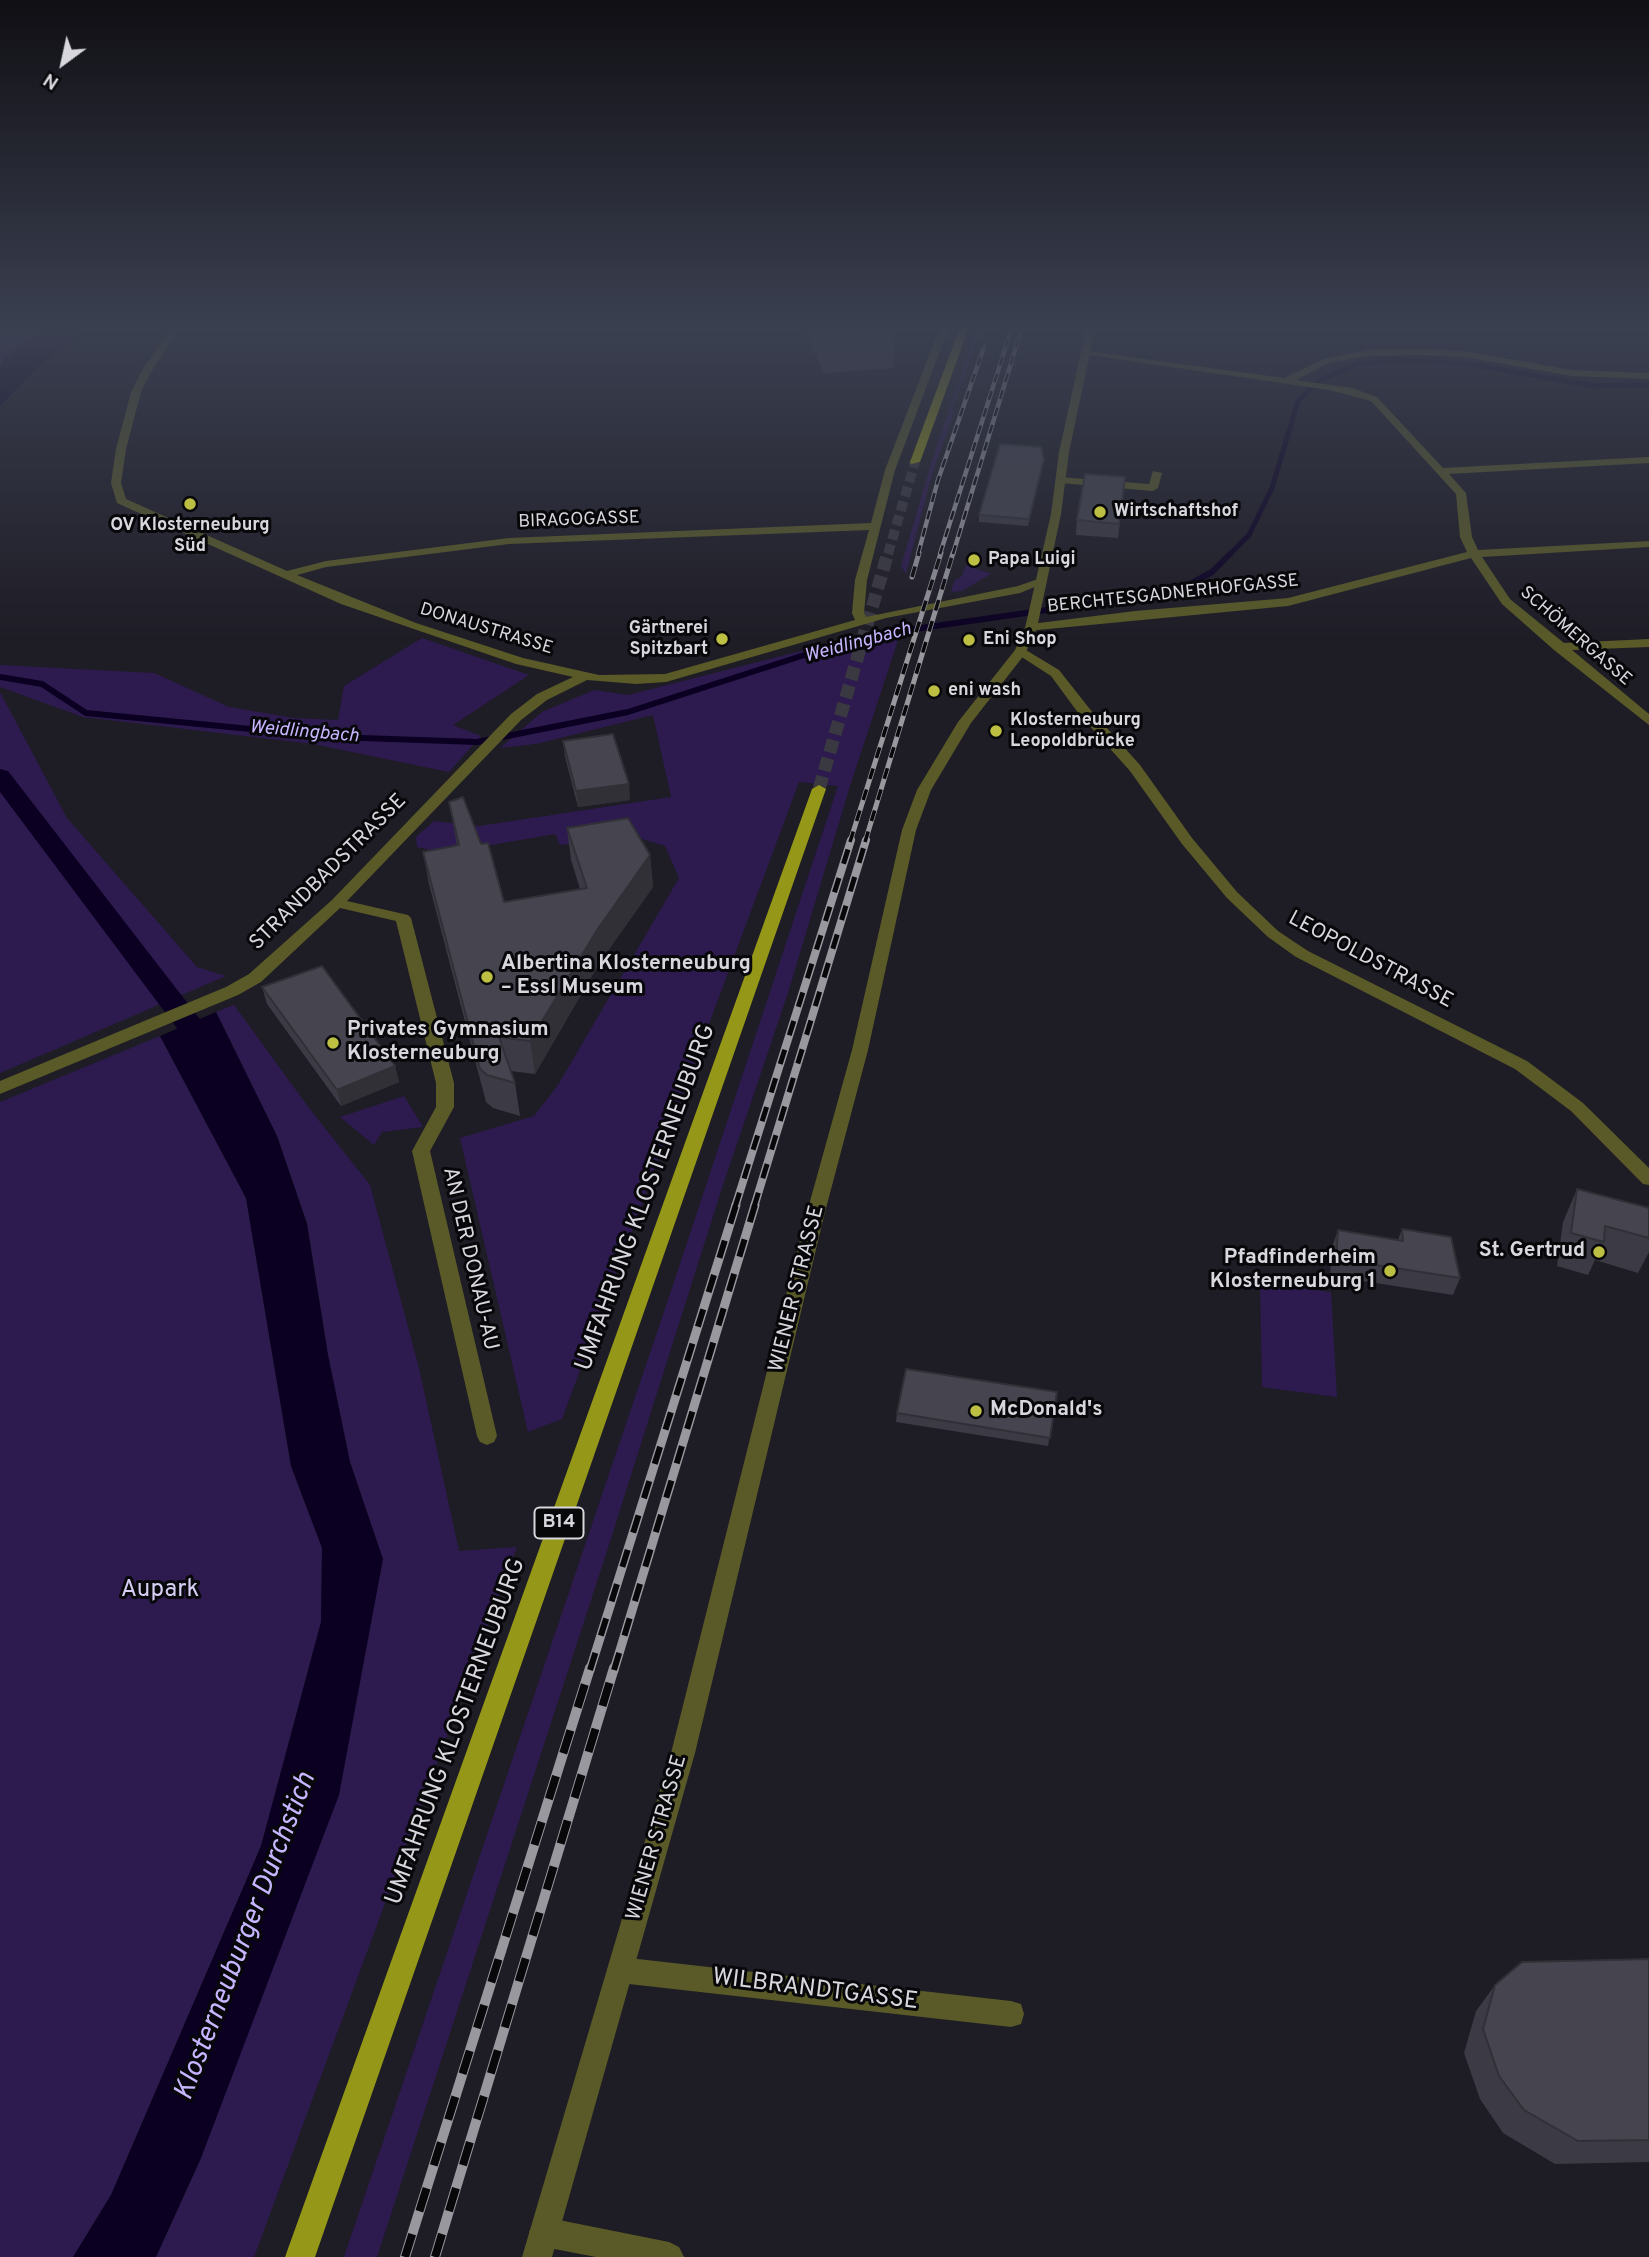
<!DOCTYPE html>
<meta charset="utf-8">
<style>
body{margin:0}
#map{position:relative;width:1649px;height:2257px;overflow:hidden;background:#1e1c25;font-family:Overpass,sans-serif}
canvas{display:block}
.north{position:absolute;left:28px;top:28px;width:70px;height:70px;-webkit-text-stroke:5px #08070a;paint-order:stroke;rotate:213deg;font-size:19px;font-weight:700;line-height:28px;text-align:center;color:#d8d7dd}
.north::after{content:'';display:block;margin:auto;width:24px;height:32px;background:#d8d7dd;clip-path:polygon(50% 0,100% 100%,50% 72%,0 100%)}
</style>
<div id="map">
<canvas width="1649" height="2257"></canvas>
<div class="north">N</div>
</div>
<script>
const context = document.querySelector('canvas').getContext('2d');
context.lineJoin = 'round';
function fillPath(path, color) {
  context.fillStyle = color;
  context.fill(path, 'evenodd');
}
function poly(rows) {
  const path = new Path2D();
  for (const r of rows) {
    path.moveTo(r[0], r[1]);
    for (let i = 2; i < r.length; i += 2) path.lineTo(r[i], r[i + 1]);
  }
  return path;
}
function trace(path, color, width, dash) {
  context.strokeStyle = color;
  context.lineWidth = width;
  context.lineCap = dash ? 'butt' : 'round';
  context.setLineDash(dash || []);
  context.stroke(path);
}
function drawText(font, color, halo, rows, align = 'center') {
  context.font = font + ' Overpass,sans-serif';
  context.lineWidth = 6;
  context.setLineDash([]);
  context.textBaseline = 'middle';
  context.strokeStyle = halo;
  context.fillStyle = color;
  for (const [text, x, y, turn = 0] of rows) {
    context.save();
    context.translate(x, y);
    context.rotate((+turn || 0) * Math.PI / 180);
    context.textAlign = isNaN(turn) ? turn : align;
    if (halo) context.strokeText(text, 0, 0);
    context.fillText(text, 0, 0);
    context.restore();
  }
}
fillPath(poly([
 [0,327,46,327,7,357,0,367],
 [977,327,982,327,952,409,954,413,932,474,906,574,901,566,931,464],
 [966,565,991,574,962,591,951,592,954,581,962,576],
 [903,625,850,786,788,993,721,1191,607,1551,377,2257,344,2257,672,1288,838,786,799,782,562,1419,528,1432,460,1138,534,1116,558,1085,679,878,665,846,636,837,560,845,555,834,445,853,417,847,416,837,434,821,479,826,671,797,653,715,536,744,500,748,542,712,594,690,628,695],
 [422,638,529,675,453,725,481,736,449,772,313,744,83,717,0,687,0,665,154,673,229,707,294,718,338,720,344,686],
 [0,692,67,818,197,967,226,976,0,1073],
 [234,1005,309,1108,370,1185,419,1368,459,1551,517,1547,254,2257,156,2257,201,2158,382,1559,350,1462,328,1355,307,1223,277,1136,216,1012],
 [160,1036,246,1198,291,1466,322,1548,321,1622,261,1846,111,2195,73,2257,0,2257,0,1102],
 [404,1096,423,1127,382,1132,374,1145,340,1117],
 [1260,1283,1331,1292,1337,1397,1262,1387]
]), '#2d1b4f');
fillPath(poly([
 [46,327,91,327,45,361,0,406,0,367,7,357],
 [216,1012,277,1136,307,1224,328,1355,350,1462,383,1559,339,1795,201,2158,156,2257,73,2257,111,2195,261,1846,321,1622,322,1548,291,1466,246,1198,160,1036]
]), '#0b0022');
trace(poly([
 [1230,554,1249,535,1272,488,1298,401,1320,380,1359,364,1401,360,1438,362,1474,365,1594,386,1649,385]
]), '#0b0022', 5);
trace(poly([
 [0,677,42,684,86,713,333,737,477,742,628,712,823,649,893,632,1117,600,1190,584,1212,572,1231,553]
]), '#0b0022', 6);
fillPath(poly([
 [0,769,8,771,223,1049,227,1056,223,1063,213,1065,203,1063,0,792,0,769]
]), '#0b0022');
trace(poly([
 [888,554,915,462]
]), '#3a3841', 10, [10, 5]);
trace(poly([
 [819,789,888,553]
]), '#3a3841', 13, [13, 6]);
fillPath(poly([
 [172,327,181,327,154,367,141,392,126,449,121,483,126,499,287,571,326,561,509,538,871,523,885,470,940,327,949,327,895,470,867,580,864,613,866,617,1018,586,1041,578,1047,582,1020,593,886,618,666,682,636,684,587,680,547,700,521,720,347,901,408,915,411,918,454,1083,454,1107,430,1151,497,1436,494,1442,487,1445,480,1442,477,1436,412,1151,436,1107,436,1083,396,921,340,908,261,982,238,995,0,1094,0,1081,226,987,249,974,332,900,511,714,537,694,573,677,516,664,341,604,117,503,111,483,116,449,131,392,144,367,172,327],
 [869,530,855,580,852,613,855,620,665,674,599,675,523,658,416,623,297,575,326,567,509,544,869,530],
 [1416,349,1464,351,1572,370,1649,373,1649,379,1572,376,1464,357,1416,355,1368,356,1329,363,1296,380,1352,388,1377,397,1443,468,1649,457,1649,463,1449,474,1466,493,1472,537,1478,550,1649,541,1649,547,1482,557,1510,599,1564,643,1649,639,1649,647,1572,650,1649,714,1649,725,1554,650,1502,604,1471,558,1288,606,1027,631,1025,628,1031,624,1135,611,1288,598,1467,552,1460,537,1456,494,1371,401,1329,390,1082,354,1087,351,1284,378,1326,358,1368,350,1416,349],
 [1153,471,1162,473,1158,488,1153,491,1060,483,1055,480,1060,477,1149,484,1153,471],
 [1021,647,1059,670,1089,708,1140,765,1192,838,1237,892,1278,931,1308,951,1527,1061,1583,1103,1649,1168,1649,1185,1643,1184,1571,1111,1515,1069,1296,957,1268,937,1227,898,1182,844,1130,771,1079,714,1051,676,1017,654,1015,651,1021,647],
 [620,1957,1011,2001,1021,2004,1024,2014,1021,2024,1011,2027,620,1983,611,1979,607,1970,611,1961,620,1957],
 [544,2217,669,2242,679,2247,684,2257,596,2257,544,2247,534,2242,529,2232,534,2222,544,2217]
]), '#595a27');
fillPath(poly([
 [1090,327,1099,327,1094,334,1069,452,1061,514,1037,628,1025,654,971,723,931,790,916,830,868,1050,825,1212,695,1753,552,2257,522,2257,671,1753,807,1212,852,1050,902,830,917,790,958,722,1015,650,1025,628,1051,514,1059,452,1085,334,1090,327]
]), '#595a27');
fillPath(poly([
 [960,327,969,327,920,462,911,464,910,462,960,327],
 [819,785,826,789,315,2257,285,2257,812,789,819,785]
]), '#959718');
const railFar4 = poly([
 [918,554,938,480,984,347],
 [940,554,1012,327],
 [953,554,1022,327]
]);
const railFar3 = poly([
 [912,577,919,553],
 [850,842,941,553],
 [865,842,953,553]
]);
const railFar2 = poly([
 [735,1207,851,840],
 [754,1207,866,840]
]);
const railFar1 = poly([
 [590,1670,736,1205],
 [614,1670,755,1205]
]);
const rail = poly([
 [405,2257,590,1668],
 [435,2257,614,1668]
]);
trace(railFar4, '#99989f', 4.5);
trace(railFar3, '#99989f', 5);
trace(railFar2, '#99989f', 8);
trace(railFar1, '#99989f', 9);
trace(rail, '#99989f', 10);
trace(railFar4, '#08070a', 2.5, [9]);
trace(railFar3, '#08070a', 3.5, [11]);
trace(railFar2, '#08070a', 5, [15]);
trace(railFar1, '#08070a', 6, [18]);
trace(rail, '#08070a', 8, [24]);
fillPath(poly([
 [805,327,892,327,892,337,895,343,894,368,824,373,806,333],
 [1044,459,1043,466,1028,526,979,522,979,515],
 [1125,477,1118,538,1076,535,1077,520],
 [563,741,630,800,578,807,565,757],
 [449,802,504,902,580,889,571,860,567,828,650,855,653,887,600,962,535,1074,510,1071,515,1083,520,1116,493,1108,486,1102,429,884,423,852,457,845],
 [262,987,395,1066,399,1082,341,1106,267,1004],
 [1577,1189,1649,1208,1649,1252,1638,1273,1595,1260,1588,1275,1557,1266,1563,1222],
 [1402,1229,1460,1278,1453,1295,1330,1276,1332,1247,1338,1230,1398,1240],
 [1057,1392,1048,1446,896,1422,897,1413],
 [1649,1959,1649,2162,1555,2164,1503,2133,1480,2099,1464,2053,1476,2011,1495,1985]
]), '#3c3a44');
fillPath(poly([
 [1044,459,1043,466,1028,526,1029,519],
 [629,784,630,800,578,807,576,791],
 [650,855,653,887,600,962,535,1074,530,1041,597,930],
 [395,1066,399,1082,341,1106,337,1090]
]), '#313037');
const building = poly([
 [814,327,890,327,889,331,895,343,824,348,814,327],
 [1000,444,1041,447,1044,459,1029,519,979,515,1000,444],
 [1085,474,1125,477,1119,524,1077,520,1085,474],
 [613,734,629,784,576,791,563,741,613,734],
 [463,797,481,844,488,843,504,902,587,888,567,828,628,818,650,855,597,930,530,1041,499,1037,515,1083,487,1075,480,1069,423,852,459,845,449,802,463,797],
 [322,966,395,1066,337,1090,262,987,322,966],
 [1577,1189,1649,1208,1649,1238,1605,1226,1604,1242,1571,1233,1577,1189],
 [1402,1229,1451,1237,1460,1278,1336,1259,1338,1230,1403,1241,1402,1229],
 [906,1369,1057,1392,1050,1438,897,1413,906,1369],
 [1649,1959,1649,2140,1578,2141,1524,2110,1499,2076,1483,2029,1495,1985,1522,1962,1649,1959]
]);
fillPath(building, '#46444f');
trace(building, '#313037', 2);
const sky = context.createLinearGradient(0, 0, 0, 643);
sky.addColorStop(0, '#100f14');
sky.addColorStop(0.51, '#3b4051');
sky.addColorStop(1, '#3b405100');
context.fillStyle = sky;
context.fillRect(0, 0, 1649, 643);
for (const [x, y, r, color] of [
 [190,504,7,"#bdbf43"],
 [1100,512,7,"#bdbf43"],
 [974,560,7,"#bdbf43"],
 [722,639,7,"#bdbf43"],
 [969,640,7,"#bdbf43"],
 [934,691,7,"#bdbf43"],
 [996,731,7,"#bdbf43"],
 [487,977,7,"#bdbf43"],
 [333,1043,7,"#bdbf43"],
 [1599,1252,7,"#bdbf43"],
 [1390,1271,7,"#bdbf43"],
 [976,1411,7,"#bdbf43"]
]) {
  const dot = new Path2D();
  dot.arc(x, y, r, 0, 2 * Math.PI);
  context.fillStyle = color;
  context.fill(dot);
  trace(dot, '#08070a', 2.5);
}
drawText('bold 18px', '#d8d7dd', '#08070a', [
 ["Wirtschaftshof",1114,512],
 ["OV Klosterneuburg",190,526,"center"],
 ["Süd",190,547,"center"],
 ["Papa Luigi",988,560],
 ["Gärtnerei",708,629,"right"],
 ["Spitzbart",708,650,"right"],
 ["Eni Shop",983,640],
 ["eni wash",948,691],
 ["Klosterneuburg",1010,721],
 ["Leopoldbrücke",1010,742]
], 'left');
drawText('18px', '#d8d7dd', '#08070a', [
 ["BIRAGOGASSE",579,521,-2],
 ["BERCHTESGADNERHOFGASSE",1173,595,-6],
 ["DONAUSTRASSE",486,630,17],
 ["SCHÖMERGASSE",1575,637,41]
]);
drawText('italic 19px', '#c7b5ff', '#08070a', [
 ["Weidlingbach",858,644,-15],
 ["Weidlingbach",304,733,5]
]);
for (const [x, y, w] of [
 [559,1523,49]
]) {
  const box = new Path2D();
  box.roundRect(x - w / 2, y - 15.5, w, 31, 5);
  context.fillStyle = '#08070a';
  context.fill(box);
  trace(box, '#d8d7dd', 2);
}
drawText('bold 19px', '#d8d7dd', null, [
 ["B14",559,1523]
]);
drawText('21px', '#d8d7dd', '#08070a', [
 ["STRANDBADSTRASSE",329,873,-45],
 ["LEOPOLDSTRASSE",1370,961,28],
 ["AN DER DONAU-AU",469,1259,77],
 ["WIENER STRASSE",798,1289,-76],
 ["WIENER STRASSE",658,1838,-74]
]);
drawText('bold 21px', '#d8d7dd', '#08070a', [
 ["Albertina Klosterneuburg",501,965],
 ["– Essl Museum",501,989],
 ["Privates Gymnasium",347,1031],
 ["Klosterneuburg",347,1055],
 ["St. Gertrud",1585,1252,"right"],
 ["Pfadfinderheim",1376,1259,"right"],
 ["Klosterneuburg 1",1376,1283,"right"],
 ["McDonald's",990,1411]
], 'left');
drawText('24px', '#d8d7dd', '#08070a', [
 ["UMFAHRUNG KLOSTERNEUBURG",647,1198,-70],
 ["UMFAHRUNG KLOSTERNEUBURG",457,1732,-70],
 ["WILBRANDTGASSE",815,1991,7]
]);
drawText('24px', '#d6cef4', '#08070a', [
 ["Aupark",160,1591]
]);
drawText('italic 28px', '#c7b5ff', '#08070a', [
 ["Klosterneuburger Durchstich",247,1937,-69]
]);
</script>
